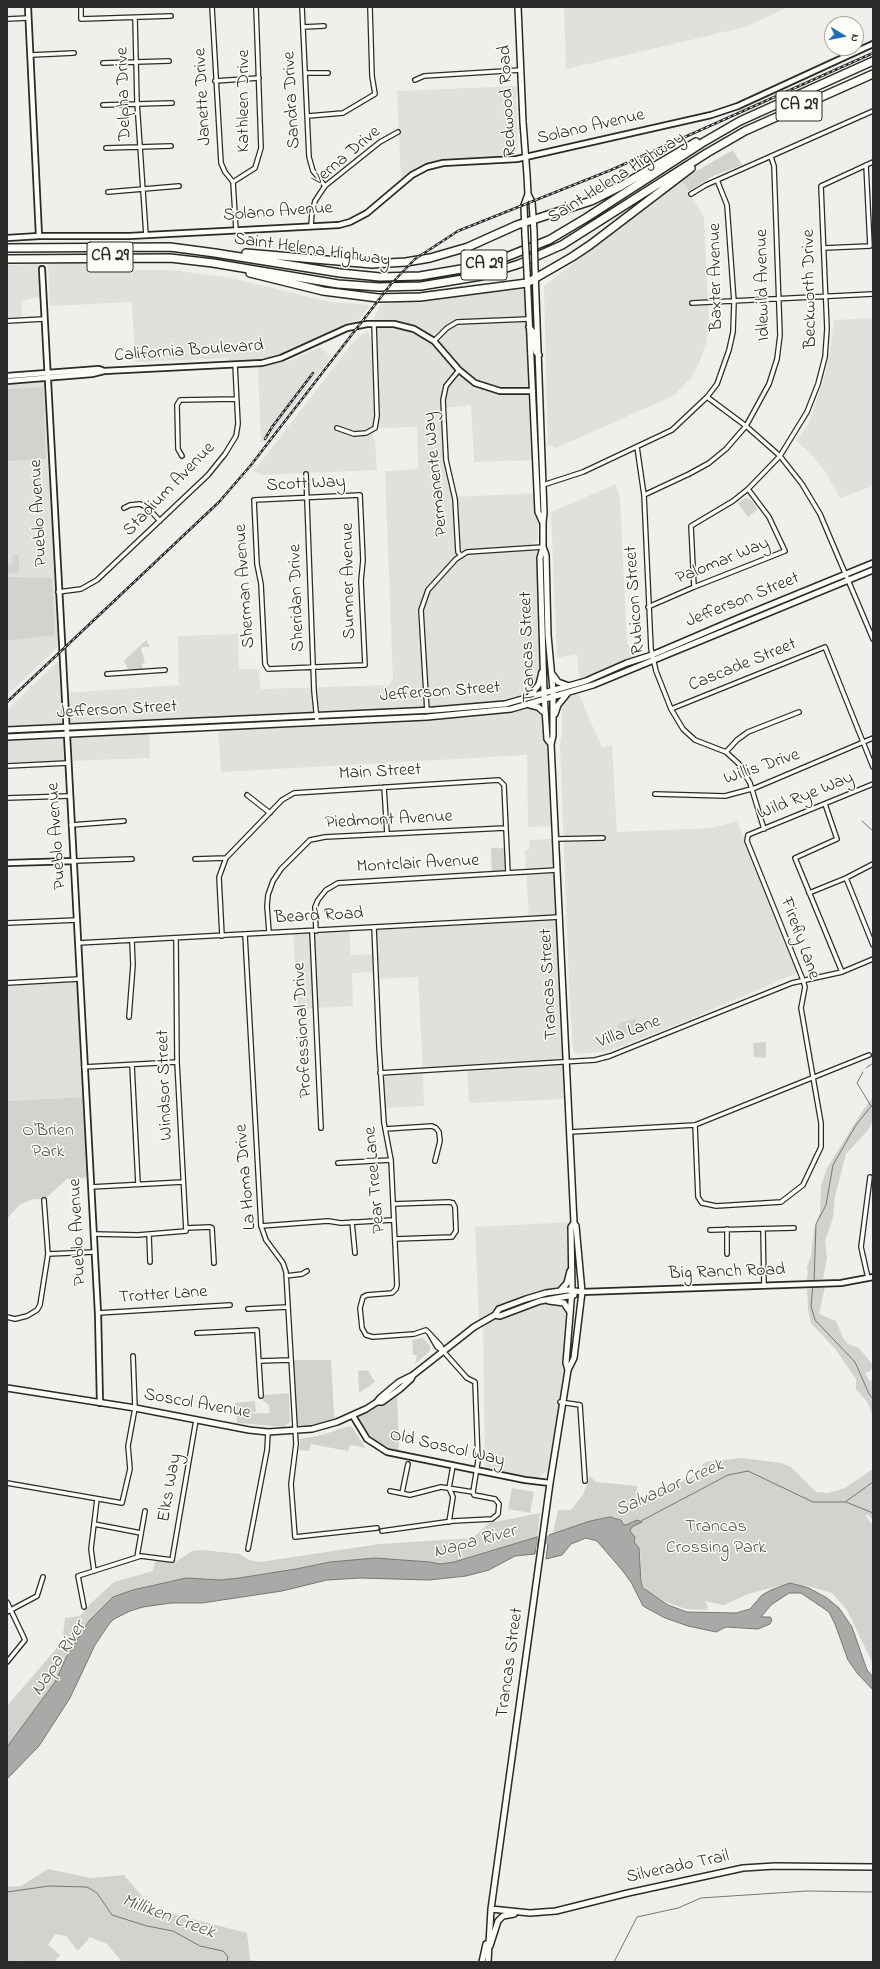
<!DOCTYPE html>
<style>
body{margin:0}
#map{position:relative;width:880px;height:1969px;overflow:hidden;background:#f0efeb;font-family:"Indie Flower",sans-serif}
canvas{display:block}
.frame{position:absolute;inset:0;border:8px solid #2b2b2b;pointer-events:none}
.north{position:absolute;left:824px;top:16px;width:40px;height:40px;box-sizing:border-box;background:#fdfcf7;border:1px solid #a9a8a5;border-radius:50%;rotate:100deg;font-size:11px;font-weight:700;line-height:16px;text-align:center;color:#2b2b2b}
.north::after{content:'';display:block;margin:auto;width:14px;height:18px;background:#1f6fb2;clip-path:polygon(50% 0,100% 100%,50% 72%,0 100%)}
</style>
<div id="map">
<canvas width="880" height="1969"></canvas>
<div class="frame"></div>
<div class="north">N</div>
</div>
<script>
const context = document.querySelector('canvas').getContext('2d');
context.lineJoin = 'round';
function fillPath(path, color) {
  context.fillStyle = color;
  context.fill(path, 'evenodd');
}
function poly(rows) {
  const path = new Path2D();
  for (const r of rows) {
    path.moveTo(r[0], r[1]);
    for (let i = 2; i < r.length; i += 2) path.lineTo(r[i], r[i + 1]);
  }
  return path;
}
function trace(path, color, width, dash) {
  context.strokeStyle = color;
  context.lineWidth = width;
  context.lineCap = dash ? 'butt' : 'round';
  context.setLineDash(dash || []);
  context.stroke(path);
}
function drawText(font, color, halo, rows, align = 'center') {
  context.font = font + ' "Indie Flower",sans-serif';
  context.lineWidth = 3;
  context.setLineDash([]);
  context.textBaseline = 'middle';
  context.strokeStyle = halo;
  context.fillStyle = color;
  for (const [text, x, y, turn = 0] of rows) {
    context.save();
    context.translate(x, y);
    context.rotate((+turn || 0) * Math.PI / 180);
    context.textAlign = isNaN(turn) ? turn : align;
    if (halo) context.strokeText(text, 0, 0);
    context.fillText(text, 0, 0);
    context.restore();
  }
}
fillPath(poly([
 [564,7,788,7,746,27,566,69],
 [516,86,518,149,515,155,509,157,439,161,414,169,401,179,397,91],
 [681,180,704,217,709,327,706,344,700,360,692,377,673,396,556,448,548,444,544,286],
 [130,261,132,285,132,270,173,270,231,278,330,302,370,305,354,326,272,360,231,364,228,358,135,362,132,302,50,306,48,263],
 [38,264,40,297,21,301,22,317,7,318,7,265],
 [527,289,536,460,474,462,471,405,444,408,446,460,455,497,538,493,539,520,537,541,528,548,537,552,542,664,540,681,532,694,491,706,7,730,7,710,54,665,62,659,64,693,179,685,178,636,238,634,239,669,258,669,261,689,389,685,393,679,385,471,418,469,417,427,375,428,371,431,375,441,377,470,262,475,254,471,354,341,367,331,370,335,371,346,374,350,374,318,381,304],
 [873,318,873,486,840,498,825,471,810,453,796,441,808,425,824,379,830,351,834,320],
 [320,347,331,357,267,440,261,443,258,366,289,361],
 [48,377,61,644,7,695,7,381],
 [616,484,620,500,627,642,634,660,579,679,577,654,557,658,551,512],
 [579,694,602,748,612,745,617,832,711,828,737,821,797,973,683,1022,609,1051,577,1054,573,1051,569,983,560,745,562,734,562,705,569,697],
 [529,705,545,713,552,826,528,827,527,755,221,772,218,727,400,718],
 [149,731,150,758,68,761,7,766,7,737],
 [552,839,560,957,565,1099,469,1103,467,1068,423,1071,424,1106,382,1108,380,1073,423,1071,418,977,376,979,376,972,352,973,353,1006,298,1009,293,932,349,929,351,955,375,954,375,927,529,919,525,850,529,850,529,840],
 [79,979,86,1097,7,1101,7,983],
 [571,1222,572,1252,568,1281,562,1290,496,1309,479,1319,475,1227],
 [544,1301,567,1306,571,1321,550,1463,547,1471,541,1476,535,1479,525,1480,485,1472,483,1326,502,1315]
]), '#e1e0dc');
fillPath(poly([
 [733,150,742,165,713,176,689,191,681,180],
 [43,387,46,459,7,461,7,389],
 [745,498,751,500,758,509,748,517,738,503],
 [12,555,19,555,19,571,18,573,7,574,7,565,13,564],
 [7,577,52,578,55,635,7,641],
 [146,640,150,647,143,647,141,648,145,663,142,664,142,669,128,669,124,661],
 [491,848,506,848,508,873,492,874],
 [635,1018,639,1029,622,1036,617,1025],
 [766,1042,766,1058,754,1057,753,1043],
 [86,1097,91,1177,67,1179,44,1200,33,1199,19,1205,7,1219,7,1101],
 [873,1097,873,1121,868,1130,846,1154,835,1196,833,1218,825,1241,827,1257,823,1279,806,1281,808,1273,807,1267,811,1256,814,1229,820,1212,821,1186,827,1168,863,1110],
 [825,1287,819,1314,836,1321,843,1338,848,1344,859,1348,872,1364,871,1371,865,1373,869,1380,873,1381,873,1416,868,1403,856,1389,856,1379,836,1350,811,1323,808,1310,807,1289],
 [423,1338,430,1346,430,1351,415,1364,417,1355,413,1355,412,1340],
 [290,1360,331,1360,334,1414,336,1420,308,1426,294,1424],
 [368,1370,375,1382,359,1393,358,1371],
 [397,1392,399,1455,367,1439,354,1418,372,1409],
 [289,1393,290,1422,284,1427,237,1423,237,1414,270,1413,269,1405,263,1401,263,1395],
 [255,1401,256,1412,236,1414,235,1403],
 [349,1426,352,1427,366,1448,350,1445,348,1451,311,1444,309,1451,299,1450,300,1439,322,1435],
 [743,1458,781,1463,791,1467,816,1492,828,1493,845,1488,873,1469,873,1520,868,1515,865,1515,873,1526,873,1664,847,1610,832,1593,808,1586,778,1586,748,1594,724,1605,704,1601,708,1606,707,1610,686,1609,668,1603,647,1591,642,1584,640,1550,634,1542,630,1529,618,1518,610,1517,590,1521,553,1533,558,1510,571,1510,583,1495,590,1476,596,1482,637,1486,637,1500,663,1490,669,1486,702,1473,702,1465,706,1462],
 [512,1488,534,1492,530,1513,508,1509],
 [540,1513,537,1537,454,1562,440,1564,430,1562,375,1558,330,1562,296,1569,239,1578,220,1580,186,1578,133,1590,125,1597,113,1597,89,1621,67,1656,55,1682,7,1747,7,1706,62,1642,65,1618,80,1616,91,1603,114,1582,153,1571,156,1557,177,1561,192,1551,202,1550,240,1554,249,1560,260,1562,380,1544,473,1538,489,1523],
 [48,1869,91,1878,124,1875,153,1909,247,1933,250,1960,267,1962,122,1962,107,1944,90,1937,78,1951,66,1936,55,1934,48,1945,60,1955,54,1962,26,1962,22,1960,22,1962,7,1962,7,1887,21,1886]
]), '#d3d2cf');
const water = poly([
 [610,1517,621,1520,623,1524,626,1525,637,1520,642,1522,632,1527,630,1531,635,1537,634,1542,639,1548,641,1582,643,1588,668,1605,687,1612,736,1613,750,1609,762,1595,771,1590,790,1583,809,1588,827,1598,839,1608,852,1627,867,1670,873,1677,873,1690,857,1673,848,1660,835,1624,829,1612,801,1593,789,1593,771,1605,761,1617,770,1617,772,1620,770,1624,758,1629,726,1627,716,1632,688,1626,665,1618,643,1606,631,1582,622,1570,597,1541,586,1538,571,1544,562,1555,546,1559,549,1535,590,1521,610,1517],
 [537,1537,535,1554,515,1556,489,1570,466,1576,429,1580,360,1578,327,1580,282,1591,202,1603,171,1603,143,1607,130,1611,114,1619,109,1624,95,1645,70,1698,39,1746,7,1779,7,1747,55,1682,67,1656,89,1621,113,1597,133,1590,186,1578,220,1580,239,1578,296,1569,330,1562,375,1558,430,1562,440,1564,454,1562,537,1537]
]);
fillPath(water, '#aaa9a7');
trace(water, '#777775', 1);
trace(poly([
 [862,821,873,831],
 [866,1068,873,1063],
 [863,1072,857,1083,871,1106],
 [814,1282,816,1224,826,1205,833,1165,856,1125,873,1104],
 [813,1285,811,1306,815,1320,855,1362,869,1394,873,1399],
 [846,1502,873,1513],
 [641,1521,728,1475,748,1471,813,1502,845,1502,873,1482],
 [7,1892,49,1886,87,1887,97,1893,112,1915,147,1926,173,1931,200,1946,223,1951,228,1957,227,1962],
 [614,1962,637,1917,678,1908,701,1898,807,1891,873,1892]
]), '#777775', 1);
trace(poly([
 [528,1546,557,1537]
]), '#aaa9a7', 7);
const minor = poly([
 [81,7,81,19,171,16],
 [212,7,221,163,225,172,233,182],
 [302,7,309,157,313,171,325,186],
 [135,18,137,102,146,235],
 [7,19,28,18],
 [303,27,324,26],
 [31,55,74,53],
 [103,63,169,61],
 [305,73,328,73],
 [415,80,424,76,521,70],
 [215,81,259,78],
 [103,105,172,103],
 [308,116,343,113,375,94,372,76,370,7],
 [106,148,171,146],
 [108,192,179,186],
 [691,194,706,185,873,111],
 [311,226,312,212,315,201,325,186,380,142,398,132],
 [236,230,233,182,255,168,261,148,256,7],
 [824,248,870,246,866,165],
 [692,303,873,294],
 [7,321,44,319],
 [434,341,447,328,457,322,529,319],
 [459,370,446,386,443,400,446,460,455,499,458,552,461,556],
 [707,397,746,426,780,456,802,484,820,514,873,639],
 [337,428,354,434,366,433,375,428,377,416,374,324],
 [637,447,644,495,651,649,656,671,671,709,683,729,695,740,726,752,739,764,750,783,764,829],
 [182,456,178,449,177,405,180,400,236,399],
 [306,474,314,691,317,721],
 [543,485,583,472,672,430,707,397,717,384,729,350,733,332,734,302,727,205,717,180],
 [360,495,363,560,361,581,365,665,268,669,265,664,261,584,257,564,254,500,360,495],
 [644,495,689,474,709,463,726,449,746,426,769,384,777,359,780,335,774,166,771,157],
 [124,508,130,505,140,504,148,508,160,521],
 [694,587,691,526,733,501,748,489,780,456,807,412,818,384,825,357,827,329,821,186,873,162],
 [58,592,81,589,97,580,208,475,225,454,236,436,238,424,235,364],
 [648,607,694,587,785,551,769,517,748,489],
 [107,674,165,670],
 [671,709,825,647,873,767],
 [427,711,421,610,428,590,456,559,467,552,543,547],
 [726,752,737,740,748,732,799,712],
 [7,766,68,763],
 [384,787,387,834],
 [655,794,725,796,755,788,873,738],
 [247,795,270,813],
 [7,798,69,796],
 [825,804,837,839,795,858,842,972],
 [71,825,124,821],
 [556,839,603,838],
 [195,859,226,858,282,800,294,793,499,780,504,785,508,873],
 [75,861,132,859],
 [846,878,873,945],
 [809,893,846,878,873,864],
 [7,923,77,920],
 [374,927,379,1047,384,1123,391,1160,397,1285,396,1289,392,1293,367,1295,363,1297,360,1308,362,1328,366,1335,373,1337,414,1334,426,1330,429,1333],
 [312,931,321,1128],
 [316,931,315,907,318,900,326,890,338,883,557,870],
 [269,932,267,906,268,895,273,881,281,869,310,840,325,837,505,828],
 [245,935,261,1226,266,1240,283,1263,286,1272,296,1444,291,1484,295,1537,377,1528],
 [222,936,219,877,226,858],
 [78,943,560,917],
 [7,983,79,979],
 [129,1017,133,965,132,941],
 [132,1065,138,1184],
 [84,1067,177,1062],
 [380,1073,595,1060,610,1056,792,983,842,972,873,959],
 [695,1125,698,1197,702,1203,716,1206,781,1202,803,1185,821,1147,821,1123,801,1008,805,987,803,980,747,841,748,835,873,784],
 [385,1129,432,1126,436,1128,439,1132,440,1141,435,1161],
 [570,1132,695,1125,869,1055],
 [338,1163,391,1160],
 [91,1187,183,1182],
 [393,1204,449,1202,453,1203,455,1207,456,1231,452,1237,395,1239],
 [352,1222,355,1253],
 [261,1226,328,1221,341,1223,393,1220],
 [186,1228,210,1227,212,1228,214,1263],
 [727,1229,727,1254],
 [763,1229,764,1286],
 [710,1230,794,1228],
 [94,1234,138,1235,186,1231,177,1062,176,938],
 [149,1235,150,1262],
 [48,1254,94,1252],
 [286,1276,302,1274,307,1271],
 [868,1278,861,1247,870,1177],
 [248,1309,287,1307],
 [98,1313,230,1305],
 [7,1317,15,1319,27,1316,37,1310,40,1305,48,1254,44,1200],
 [197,1333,257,1330,261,1396],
 [443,1351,441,1346,429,1333,437,1347,443,1351,467,1378,475,1382,478,1461,473,1492],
 [259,1361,290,1360],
 [560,1402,580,1405,585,1481],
 [7,1483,122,1503,130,1469,128,1446,135,1408,133,1356],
 [402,1493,408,1464],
 [449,1522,453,1497,449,1488,453,1466],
 [94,1524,141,1533],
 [382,1531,453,1521,492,1519,498,1514,499,1504,495,1499,474,1495,473,1492,441,1487,410,1495,390,1491],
 [248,1549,267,1450,268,1432],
 [137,1557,145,1511],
 [94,1571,91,1549,97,1499],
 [7,1602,25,1640,7,1662],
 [84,1607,78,1576,141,1556,172,1560,196,1420],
 [7,1612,37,1596,43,1577]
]);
const tertiary = poly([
 [28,7,39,236],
 [7,238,39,236,129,236,339,225,350,222,367,213,412,175,427,167,443,163,517,159,711,115,738,106,873,44],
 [42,269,98,1313,100,1403],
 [7,376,99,369,104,371],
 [7,381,92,374,104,371,262,363,281,358,347,328,367,324,394,324,414,329,434,341,459,370,475,383,500,391,533,391],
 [7,863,75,861],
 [582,1292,841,1283,873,1277],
 [353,1416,367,1439,387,1452,525,1480,550,1483]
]);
const secondary = poly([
 [518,7,523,122,527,175,528,194,524,205,525,235],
 [528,194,532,202,534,231],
 [527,272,538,512,542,521],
 [529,327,533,332,536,352,539,355],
 [543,547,540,558,544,693,547,739,551,744],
 [553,675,558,682,569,686],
 [530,696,539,684,542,672],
 [530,705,538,707,545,713],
 [555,714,558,705,567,694],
 [7,730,434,710,505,704,586,681,627,663,652,655,741,617,873,563],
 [7,737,427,717,511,709,593,685,873,570],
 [560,1291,567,1283,570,1271],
 [549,1301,564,1303,570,1312],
 [495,1315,500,1316,540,1301,574,1295],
 [568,1370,566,1363,572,1290,571,1227,574,1223],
 [7,1388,135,1408,249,1430,268,1432,312,1429,337,1422,366,1409,377,1402,380,1398,399,1382,413,1375,474,1327,495,1315,499,1309,526,1299,546,1293,568,1290,582,1292],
 [377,1402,382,1402,400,1389,411,1379,413,1375],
 [491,1909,530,1913,556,1911,628,1893,743,1868,775,1866,873,1867],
 [490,1946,498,1921,503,1916,514,1914],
 [482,1962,486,1944],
 [488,1962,491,1909,550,1483,568,1370,574,1358,582,1292,576,1226,574,1223,557,870,551,744,553,736,553,690,548,635,546,555,543,547,543,522,544,513,535,270]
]);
const motorway = poly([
 [7,248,170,247,215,253,340,273,380,277,420,276,479,266,496,261,549,240,586,218,702,143,740,121,873,61],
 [246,253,372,264,406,262,430,258,468,247,517,225,591,201,621,186,696,142],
 [7,259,170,258,213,263,338,284,379,287,421,286,481,276,519,264,562,245,707,153,745,131,873,74],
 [250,273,323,291,378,298,420,297,527,283,572,257,590,245,691,168]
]);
trace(minor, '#2b2b2b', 6);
trace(tertiary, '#2b2b2b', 8);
trace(secondary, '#2b2b2b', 8);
trace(motorway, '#2b2b2b', 10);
trace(minor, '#fdfcf7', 3.5);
trace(tertiary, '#fdfcf7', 4.5);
trace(secondary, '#fdfcf7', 5);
trace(motorway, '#fdfcf7', 7);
const rail = poly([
 [265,439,272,427,313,373],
 [7,702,219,502,251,465,391,284,415,259,458,231,611,170,873,53]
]);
trace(rail, '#2b2b2b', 2.5);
trace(rail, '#fdfcf7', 1, [3]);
const secondaryBridge = poly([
 [534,231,535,270],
 [525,235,527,272]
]);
trace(secondaryBridge, '#2b2b2b', 8, []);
trace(secondaryBridge, '#fdfcf7', 5);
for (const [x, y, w] of [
 [799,106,46],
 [110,257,46],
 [484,265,46]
]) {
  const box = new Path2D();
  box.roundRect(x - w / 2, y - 15, w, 30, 3);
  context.fillStyle = '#fdfcf7';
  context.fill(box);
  trace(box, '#2b2b2b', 1);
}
drawText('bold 17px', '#2b2b2b', null, [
 ["CA 29",799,106],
 ["CA 29",110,257],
 ["CA 29",484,265]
]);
drawText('18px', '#2b2b2b', '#fdfcf7', [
 ["Delpha Drive",125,94,-92],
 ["Janette Drive",204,97,-93],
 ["Sandra Drive",293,100,-93],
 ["Kathleen Drive",245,101,-90],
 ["Redwood Road",509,101,-93],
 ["Solano Avenue",591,128,-13],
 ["Verna Drive",347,157,-40],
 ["Saint Helena Highway",617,179,-32],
 ["Solano Avenue",278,213,-4],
 ["Saint Helena Highway",312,251,8],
 ["Baxter Avenue",717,277,-91],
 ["Idlewild Avenue",764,285,-91],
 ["Beckworth Drive",811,289,-91],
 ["California Boulevard",189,352,-4],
 ["Permanente Way",437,474,-96],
 ["Scott Way",306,485,-3],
 ["Stadium Avenue",170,490,-46],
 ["Pueblo Avenue",40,513,-93],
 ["Palomar Way",723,562,-22],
 ["Sumner Avenue",350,581,-91],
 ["Sherman Avenue",246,586,-94],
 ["Sheridan Drive",298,598,-92],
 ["Rubicon Street",636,600,-94],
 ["Jefferson Street",743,601,-22],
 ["Trancas Street",529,647,-92],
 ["Cascade Street",743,666,-22],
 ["Jefferson Street",440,693,-4],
 ["Jefferson Street",117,711,-3],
 ["Willis Drive",762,768,-19],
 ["Main Street",380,773,-3],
 ["Wild Rye Way",806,797,-22],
 ["Piedmont Avenue",389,821,-3],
 ["Pueblo Avenue",58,836,-94],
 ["Montclair Avenue",418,865,-3],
 ["Beard Road",319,917,-3],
 ["Firefly Lane",799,939,70],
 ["Trancas Street",550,984,-93],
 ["Professional Drive",304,1030,-93],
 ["Villa Lane",629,1033,-20],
 ["Windsor Street",166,1085,-92],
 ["La Homa Drive",247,1177,-95],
 ["Pear Tree Lane",376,1180,-95],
 ["Pueblo Avenue",79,1232,-93],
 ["Big Ranch Road",727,1273,-2],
 ["Trotter Lane",163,1296,-4],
 ["Soscol Avenue",197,1405,10],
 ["Old Soscol Way",447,1449,13],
 ["Elks Way",171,1488,-80],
 ["Trancas Street",511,1663,-82],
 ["Silverado Trail",678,1868,-12]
]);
drawText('18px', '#555554', '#fdfcf7', [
 ["O'Brien",48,1132],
 ["Park",48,1153],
 ["Trancas",716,1528],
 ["Crossing Park",716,1549]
]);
drawText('italic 19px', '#575756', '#fdfcf7', [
 ["Salvador Creek",670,1489,-24],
 ["Napa River",475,1543,-15],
 ["Napa River",60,1659,-57],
 ["Milliken Creek",168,1918,20]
]);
</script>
